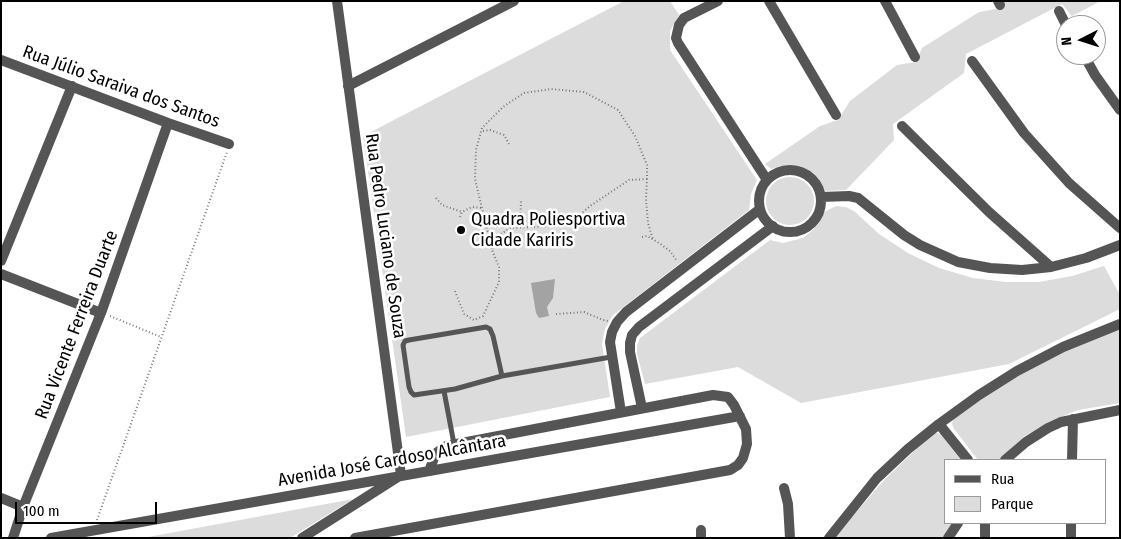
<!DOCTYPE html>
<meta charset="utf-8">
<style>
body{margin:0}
#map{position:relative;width:1121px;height:539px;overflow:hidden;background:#fff;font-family:"Fira Sans Condensed",sans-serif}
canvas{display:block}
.frame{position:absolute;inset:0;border:2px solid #000;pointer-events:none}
.legend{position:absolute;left:944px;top:459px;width:162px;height:65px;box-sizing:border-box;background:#fff;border:1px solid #999;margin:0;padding:6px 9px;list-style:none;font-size:15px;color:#000}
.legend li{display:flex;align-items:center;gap:10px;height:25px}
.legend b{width:25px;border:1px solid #999}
.north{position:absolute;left:1056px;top:15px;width:50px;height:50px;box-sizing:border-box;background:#fff;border:1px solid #999;border-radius:50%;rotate:265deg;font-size:14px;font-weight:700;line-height:20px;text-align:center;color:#000}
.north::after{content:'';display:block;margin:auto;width:18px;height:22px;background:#000;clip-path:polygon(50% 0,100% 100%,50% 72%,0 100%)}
.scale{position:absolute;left:15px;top:502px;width:142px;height:22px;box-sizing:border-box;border:2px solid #000;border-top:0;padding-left:6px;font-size:15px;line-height:18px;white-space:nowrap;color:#000;-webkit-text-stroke:4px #fff;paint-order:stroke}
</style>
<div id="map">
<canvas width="1121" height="539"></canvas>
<div class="frame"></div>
<ul class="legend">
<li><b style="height:6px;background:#555"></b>Rua</li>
<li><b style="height:14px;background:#dcdcdc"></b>Parque</li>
</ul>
<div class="north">N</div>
<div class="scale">100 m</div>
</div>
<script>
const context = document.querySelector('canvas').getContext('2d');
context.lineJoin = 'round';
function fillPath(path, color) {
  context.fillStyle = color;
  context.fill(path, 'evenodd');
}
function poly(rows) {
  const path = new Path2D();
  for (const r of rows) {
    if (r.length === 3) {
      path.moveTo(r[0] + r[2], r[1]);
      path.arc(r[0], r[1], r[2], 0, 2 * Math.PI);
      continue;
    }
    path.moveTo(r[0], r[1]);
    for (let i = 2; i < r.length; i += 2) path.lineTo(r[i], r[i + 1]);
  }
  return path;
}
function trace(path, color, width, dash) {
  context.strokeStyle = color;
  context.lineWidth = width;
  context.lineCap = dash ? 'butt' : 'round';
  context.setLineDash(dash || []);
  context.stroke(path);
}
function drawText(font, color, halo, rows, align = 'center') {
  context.font = font + ' "Fira Sans Condensed",sans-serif';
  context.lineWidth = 5;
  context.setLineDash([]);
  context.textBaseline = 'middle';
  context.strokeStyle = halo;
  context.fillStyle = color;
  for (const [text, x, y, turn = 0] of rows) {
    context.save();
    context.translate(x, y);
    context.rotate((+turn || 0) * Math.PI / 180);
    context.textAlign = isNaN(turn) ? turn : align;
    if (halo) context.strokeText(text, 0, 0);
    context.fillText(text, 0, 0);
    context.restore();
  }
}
fillPath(poly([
 [624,1,670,1,679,15,670,31,670,50,757,180,751,194,749,210,613,315,605,329,602,344,610,397,406,437,363,136],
 [1004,1,1101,1,1072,16,1062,4,966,54,964,73,893,124,894,140,846,190,825,191,818,179,800,167,782,166,771,169,765,164,820,126,838,120,850,101,897,65,916,62,922,48,979,12,1001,8],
 [790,201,24],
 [836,206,846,207,854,211,879,234,908,253,939,268,973,278,1006,282,1039,282,1072,276,1104,266,1120,295,1120,309,1009,364,801,403,738,367,645,384,637,354,637,346,640,338,770,240,783,243,803,238,814,229,824,212],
 [1120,328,1120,403,1078,410,1049,422,1025,436,998,460,978,460,954,429,952,424,953,419,995,389,1062,352],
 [936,433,942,434,963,460,945,460,945,523,953,523,943,538,834,538,884,480,931,435],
 [353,499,290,538,143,538]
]), '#dcdcdc');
fillPath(poly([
 [555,279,553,298,547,307,549,316,539,318,536,313,531,283]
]), '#a3a3a3');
trace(poly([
 [483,131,490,130,504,135,509,144],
 [647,179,629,180,590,206,575,219,556,226,510,228,497,237,492,250,475,179,476,150,482,128,503,107,524,93,551,89,584,92,618,110,635,136,647,165,647,179,646,199,648,223,653,240],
 [436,198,442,205,462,212],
 [460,217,462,212,472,207,482,208],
 [520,227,521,201],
 [642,237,647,236,659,243,670,251,677,261],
 [455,291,464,314,474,320,483,316,499,282,499,267,492,250],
 [556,314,584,312,603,320,608,321],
 [110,316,161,337],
 [97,520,227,152]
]), '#777', 2, [1, 2.5]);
trace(poly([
 [502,376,493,336,490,329,486,327,409,340,405,341,403,345,409,387,411,392,414,395,455,389,502,376,611,357],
 [444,391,454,444]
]), '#555', 5);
trace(poly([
 [718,1,684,18,679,25,676,38,678,43,767,180],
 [769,1,836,115],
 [885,1,915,57],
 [998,1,1000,5],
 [1059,11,1066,25],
 [1084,55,1095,75,1120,110],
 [1,60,168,123,229,144],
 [972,61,1024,133,1069,183,1120,228],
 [348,86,514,1],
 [902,126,989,212,1051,267],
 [790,201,31],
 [821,197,849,196,858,198,904,235,920,245,958,262,990,268,1022,270,1051,267,1086,258,1120,245],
 [1,261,72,86],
 [1,274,101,313],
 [642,408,630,352,630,343,632,335,639,327,773,226],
 [621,412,610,342,612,332,617,322,626,312,760,209],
 [939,424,968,460],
 [1005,460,1026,442,1048,428,1061,422,1120,410],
 [1072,460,1073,419],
 [784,488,788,504,790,538],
 [1,498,23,507],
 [701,530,701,538],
 [13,538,23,507,101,313,168,123],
 [51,538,740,416],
 [302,538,401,475,337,1],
 [355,538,730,470,738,465,743,458,747,444,746,429,734,405,728,397,713,395,446,446,436,453,429,471],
 [829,538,877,478,908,449,939,424,979,395,1017,371,1063,347,1120,324],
 [948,538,958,523],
 [985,538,985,523],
 [1071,538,1071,523]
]), '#555', 10);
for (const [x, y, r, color] of [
 [461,230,5,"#000"]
]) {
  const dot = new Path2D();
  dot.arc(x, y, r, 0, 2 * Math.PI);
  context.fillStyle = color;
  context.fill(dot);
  trace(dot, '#fff', 2);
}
drawText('18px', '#000', '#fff', [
 ["Rua Júlio Saraiva dos Santos",121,87,20],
 ["Rua Pedro Luciano de Souza",385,236,82],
 ["Rua Vicente Ferreira Duarte",77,325,-69],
 ["Avenida José Cardoso Alcântara",392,461,-10]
]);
drawText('18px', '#000', '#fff', [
 ["Quadra Poliesportiva",471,220],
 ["Cidade Kariris",471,241]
], 'left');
</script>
